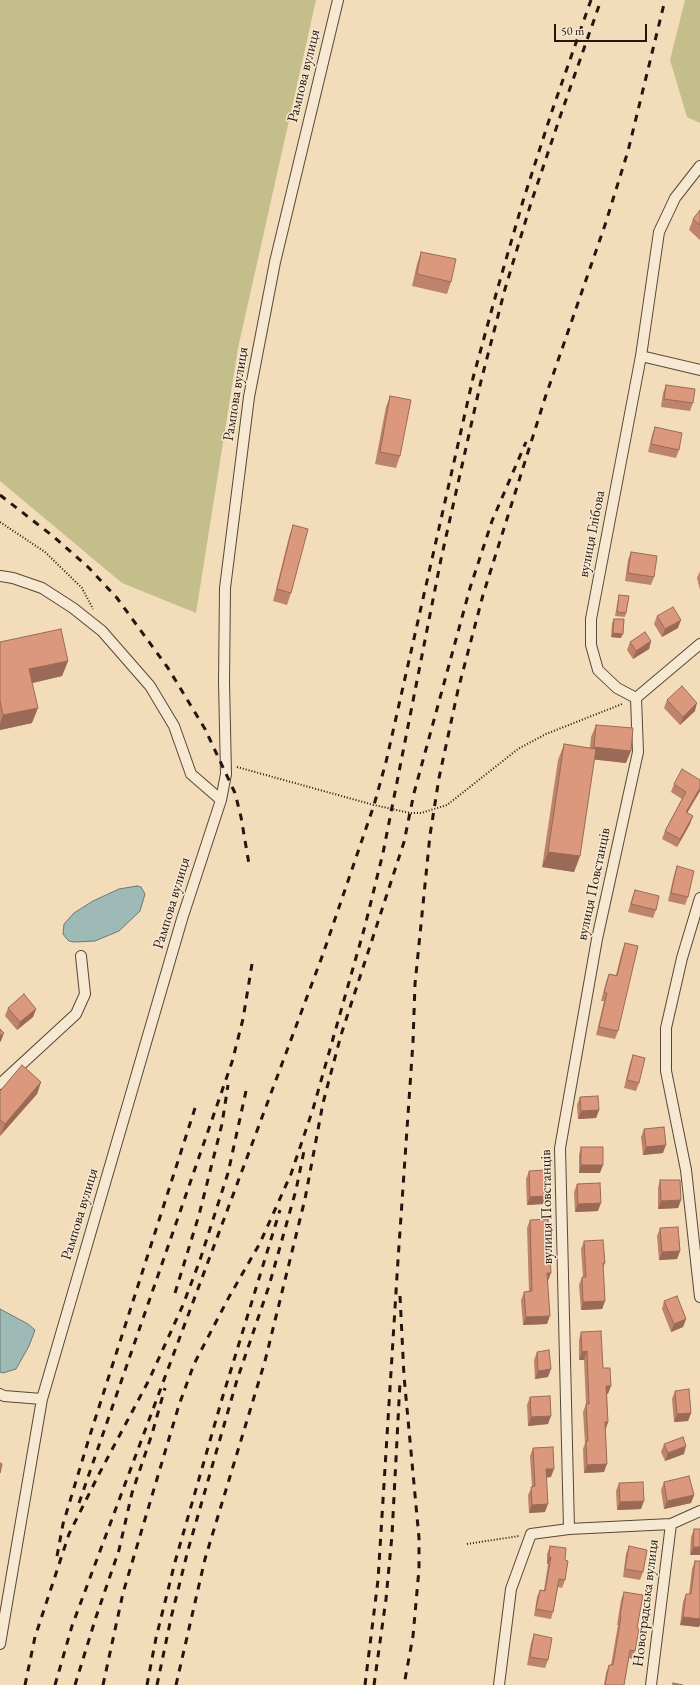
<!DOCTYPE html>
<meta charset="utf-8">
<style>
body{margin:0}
#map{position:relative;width:700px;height:1685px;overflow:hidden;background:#f3dcba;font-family:"EB Garamond",serif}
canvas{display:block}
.scale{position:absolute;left:554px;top:24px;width:93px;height:18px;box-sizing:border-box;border:2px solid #23160e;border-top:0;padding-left:5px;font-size:12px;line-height:14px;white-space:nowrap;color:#23160e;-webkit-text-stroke:3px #f7e8d2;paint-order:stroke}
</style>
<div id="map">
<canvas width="700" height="1685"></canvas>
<div class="scale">50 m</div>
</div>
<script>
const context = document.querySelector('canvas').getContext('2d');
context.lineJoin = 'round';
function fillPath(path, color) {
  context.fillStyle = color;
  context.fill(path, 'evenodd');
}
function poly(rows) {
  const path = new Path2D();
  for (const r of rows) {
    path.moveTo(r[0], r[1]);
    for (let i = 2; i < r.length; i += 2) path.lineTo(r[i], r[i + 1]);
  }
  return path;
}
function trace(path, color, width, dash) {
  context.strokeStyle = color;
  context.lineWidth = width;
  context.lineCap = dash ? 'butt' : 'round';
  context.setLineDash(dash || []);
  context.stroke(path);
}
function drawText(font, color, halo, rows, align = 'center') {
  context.font = font + ' "EB Garamond",serif';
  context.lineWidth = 3;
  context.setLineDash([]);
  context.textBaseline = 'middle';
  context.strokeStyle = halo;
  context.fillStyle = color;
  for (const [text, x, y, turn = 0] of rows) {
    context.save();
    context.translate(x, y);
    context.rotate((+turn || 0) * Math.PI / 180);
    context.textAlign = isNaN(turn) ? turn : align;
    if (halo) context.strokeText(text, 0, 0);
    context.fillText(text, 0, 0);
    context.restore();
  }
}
fillPath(poly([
 [0,0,316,0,238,348,196,613,122,583,0,481],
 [685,0,700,0,700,123,687,117,670,60]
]), '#c3be8a');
const water = poly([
 [137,886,141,887,145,894,140,911,119,931,95,941,74,942,69,941,66,938,63,934,64,924,74,913,93,901,119,889,137,886],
 [0,1309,28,1324,35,1330,29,1346,16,1369,3,1373,0,1372,0,1309]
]);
fillPath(water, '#9dbab7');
trace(water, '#6c7873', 1);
const street = poly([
 [641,356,700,370],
 [0,576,13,578,42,588,73,608,102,631,150,686,174,726,191,774,221,800],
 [636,698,617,688,598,670,591,645,591,619,641,356,659,232,675,198,700,166],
 [636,698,700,644],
 [700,898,682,958,666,1028,666,1071,686,1170,700,1297],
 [0,1084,76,1014,85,994,81,956],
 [0,1394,4,1396,42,1399],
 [569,1529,671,1524,700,1511],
 [0,1644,42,1399,182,919,221,800,226,774,224,682,225,588,249,397,275,262,338,0],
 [499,1685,511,1589,531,1534,569,1529,560,1148,597,939,638,752,636,698],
 [651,1685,671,1524]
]);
trace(street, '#574839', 12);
trace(poly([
 [0,522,45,552,82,588,93,609],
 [237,767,374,805,410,813,421,813,447,805,518,749,546,734,622,704],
 [467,1544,519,1536]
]), '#23160e', 2, [1, 2]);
trace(street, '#f7e8d2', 10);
trace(poly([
 [0,495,54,537,88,567,117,598,168,668,205,729,235,793,241,817,249,864],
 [175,1293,199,1215,222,1124,228,1085],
 [400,1296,404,1376,419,1538,419,1569,413,1636,404,1685],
 [79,1503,232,1062,243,1019,252,964],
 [57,1556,63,1524,90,1435,196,1105],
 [25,1685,35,1637,69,1534,99,1474,149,1380,183,1305,200,1260,228,1173,246,1091],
 [55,1685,72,1626,323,954,374,805,386,762,473,378,498,287,523,201,552,111,591,0],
 [75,1685,96,1617,119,1550,132,1493,152,1434,165,1388],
 [103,1685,123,1593,179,1405,194,1364,229,1297,260,1243,291,1174,313,1109,365,926,383,853,441,559,481,381,505,289,531,203,561,114,601,0],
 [147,1685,156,1638,175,1562,222,1399,280,1210],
 [157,1685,171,1618,188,1550,237,1380,269,1286,296,1190,305,1146],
 [176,1685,205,1559,265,1361,305,1199,323,1103,341,1035,404,842,414,793,470,588,492,521,526,442],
 [365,1685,378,1580,398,1260,413,1042,415,984,430,835,439,778,458,690,483,595,545,398,605,225,628,151,665,0],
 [374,1685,386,1599,392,1535,400,1382]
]), '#23160e', 3, [7, 7]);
fillPath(poly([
 [700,210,700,240,689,230,693,219],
 [421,252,451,282,447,294,412,286,417,264],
 [666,385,693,403,690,411,661,407,663,393],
 [390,396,400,456,396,468,375,464,386,407],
 [655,427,679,450,676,458,648,452,652,435],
 [293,525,291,593,287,605,273,601,289,537],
 [631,552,654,577,651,585,625,581,628,560],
 [700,571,700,590,697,578],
 [619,595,626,613,625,617,615,616,618,599],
 [657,616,678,628,662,637,654,624],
 [614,619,621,638,611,637,612,623],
 [651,641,649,649,633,659,627,650,630,642],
 [0,642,68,661,62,676,32,683,32,723,0,730],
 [667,700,695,711,680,725,664,708],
 [596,725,626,763,594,759,580,856,574,872,542,867,558,760,564,744,590,748,591,737],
 [700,780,700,791,687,813,690,824,677,847,662,839,665,831,682,799,671,792,674,784],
 [677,866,688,897,685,905,668,901,674,875],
 [635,890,656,910,653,918,628,912,632,898],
 [625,943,618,1031,615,1039,596,1035,604,1001,601,1001,606,982,609,974,616,975,622,951],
 [8,1008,36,1009,33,1017,17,1030,5,1016],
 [633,1055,639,1083,636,1091,624,1088,630,1063],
 [41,1082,37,1094,0,1136,0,1091],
 [580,1097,599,1110,596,1118,578,1119,577,1105],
 [644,1129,663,1153,643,1155,641,1137],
 [581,1147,600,1173,579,1173,579,1155],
 [529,1171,546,1196,543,1204,527,1205,526,1179],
 [660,1180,681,1200,678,1208,658,1209,658,1188],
 [577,1184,598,1211,575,1212,574,1192],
 [530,1220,548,1281,547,1324,523,1325,521,1300,524,1292,529,1292,527,1228],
 [660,1228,680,1251,677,1259,659,1260,657,1236],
 [584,1241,605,1263,603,1268,605,1301,602,1309,581,1310,579,1285,582,1277,583,1277,581,1249],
 [664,1301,686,1319,683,1327,671,1332,662,1309],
 [581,1332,603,1368,608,1394,607,1394,608,1422,606,1429,604,1472,584,1473,583,1449,585,1443,583,1412,586,1404,584,1360,579,1360,579,1340],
 [537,1352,548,1377,535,1379,534,1360],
 [675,1391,691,1413,688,1421,674,1422,672,1399],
 [530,1397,548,1424,528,1426,527,1405],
 [664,1444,684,1454,665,1461,661,1452],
 [533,1448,551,1477,546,1477,545,1512,529,1513,528,1495,532,1487,530,1456],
 [664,1482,694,1495,691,1503,664,1509,661,1490],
 [619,1483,641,1509,617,1510,616,1491],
 [694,1529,700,1529,690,1555,691,1537],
 [550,1546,565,1560,565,1580,562,1588,558,1587,553,1612,551,1619,534,1616,537,1597,540,1590,544,1590,548,1564,547,1564,547,1554],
 [629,1546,643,1572,640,1580,623,1577,626,1554],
 [695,1561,700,1561,700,1624,699,1627,680,1625,683,1602,686,1594,689,1594,692,1569],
 [624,1592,637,1628,635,1651,632,1659,629,1658,624,1685,604,1685,606,1673,609,1665,611,1665,618,1625,617,1625,621,1600],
 [534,1634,548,1660,545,1668,527,1665,531,1643]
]), '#bd836b');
fillPath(poly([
 [681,620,678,628,662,637,665,629],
 [613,633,623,634,621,638,611,637],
 [651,641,649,649,633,659,636,651],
 [68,661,62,676,24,685,29,669],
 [697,703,695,711,680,725,683,717],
 [38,708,32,723,0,730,0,724,3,715],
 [594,747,631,751,626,763,589,759],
 [700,788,700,791,683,820,686,812],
 [693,816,690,824,677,847,680,839],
 [548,852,580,856,574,872,542,867],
 [36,1009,33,1017,17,1030,20,1022],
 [4,1033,1,1041,0,1042,0,1036],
 [41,1082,37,1094,0,1136,5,1124],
 [599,1110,596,1118,578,1119,581,1111],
 [666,1145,663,1153,643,1155,646,1147],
 [581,1165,603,1165,600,1173,579,1173],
 [546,1196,543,1204,527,1205,530,1197],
 [681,1200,678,1208,658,1209,661,1201],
 [601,1203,598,1211,575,1212,578,1204],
 [680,1251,677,1259,659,1260,662,1252],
 [547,1273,551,1273,548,1281],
 [605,1301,602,1309,581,1310,583,1302],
 [550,1316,547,1324,523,1325,526,1317],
 [686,1319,683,1327,671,1332,674,1324],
 [587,1351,584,1360,579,1360,582,1352],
 [551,1369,548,1377,535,1379,538,1371],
 [606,1386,611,1386,608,1394,604,1394],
 [691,1413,688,1421,674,1422,677,1414],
 [551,1416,548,1424,528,1426,531,1417],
 [605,1422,608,1422,605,1430],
 [686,1446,684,1454,665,1461,668,1453],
 [607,1464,604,1472,584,1473,587,1465],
 [546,1469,554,1469,551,1477,543,1478],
 [694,1495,691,1503,664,1509,667,1501],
 [644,1501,641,1509,617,1510,620,1502],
 [548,1504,545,1512,529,1513,532,1505],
 [693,1547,700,1547,700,1555,690,1555],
 [549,1557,551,1557,548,1564,547,1564],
 [683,1617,700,1619,700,1624,699,1627,680,1625]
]), '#9a6a57');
const building = poly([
 [700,210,700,225,693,219,700,210],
 [421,252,456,259,451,282,417,274,421,252],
 [666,385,695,389,693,403,664,399,666,385],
 [390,396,411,400,400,456,380,452,390,396],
 [655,427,682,433,679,450,651,444,655,427],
 [293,525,308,529,291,593,277,589,293,525],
 [631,552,657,556,654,577,628,573,631,552],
 [619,595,629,596,626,613,617,612,619,595],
 [673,607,681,620,665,629,657,616,673,607],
 [614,619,624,619,623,634,613,633,614,619],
 [61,629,68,661,29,669,38,708,3,715,0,701,0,642,61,629],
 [645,632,651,641,636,651,630,642,645,632],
 [682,686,697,703,683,717,667,700,682,686],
 [596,725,633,728,631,751,594,747,596,725],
 [564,744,596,749,580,856,548,852,564,744],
 [682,769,700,780,700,788,686,812,693,816,680,839,665,831,686,792,674,784,682,769],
 [677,866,694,871,688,897,671,893,677,866],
 [635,890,659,896,656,910,631,904,635,890],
 [625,943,638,946,618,1031,599,1027,607,993,604,993,609,974,617,976,625,943],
 [24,994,36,1009,20,1022,8,1008,24,994],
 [0,1029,4,1033,0,1036,0,1029],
 [633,1055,645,1058,639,1083,627,1080,633,1055],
 [22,1065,41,1082,5,1124,0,1120,0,1091,22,1065],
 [598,1096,599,1110,581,1111,580,1097,598,1096],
 [664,1127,666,1145,646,1147,644,1129,664,1127],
 [581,1147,603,1147,603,1165,581,1165,581,1147],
 [545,1170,546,1196,530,1197,529,1171,545,1170],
 [660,1180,680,1180,681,1200,661,1201,660,1180],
 [600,1183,601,1203,578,1204,577,1184,600,1183],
 [548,1219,551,1273,547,1273,550,1316,526,1317,524,1292,532,1291,530,1220,548,1219],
 [678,1227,680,1251,662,1252,660,1228,678,1227],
 [603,1240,605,1263,603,1263,605,1301,583,1302,582,1277,586,1277,584,1241,603,1240],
 [677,1296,686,1319,674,1324,664,1301,677,1296],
 [601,1331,603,1368,610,1368,611,1386,606,1386,608,1422,605,1422,607,1464,587,1465,586,1441,588,1441,586,1404,589,1404,587,1351,582,1352,581,1332,601,1331],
 [549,1350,551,1369,538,1371,537,1352,549,1350],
 [689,1389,691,1413,677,1414,675,1391,689,1389],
 [550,1396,551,1416,531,1417,530,1397,550,1396],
 [683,1437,686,1446,668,1453,664,1444,683,1437],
 [553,1447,554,1469,546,1469,548,1504,532,1505,531,1487,535,1486,533,1448,553,1447],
 [0,1463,2,1464,0,1473,0,1463],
 [689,1476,694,1495,667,1501,664,1482,689,1476],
 [643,1482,644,1501,620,1502,619,1483,643,1482],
 [694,1529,700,1529,700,1547,693,1547,694,1529],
 [550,1546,566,1548,565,1560,568,1561,565,1580,559,1579,553,1612,536,1609,540,1590,545,1591,551,1557,549,1557,550,1546],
 [629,1546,647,1550,643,1572,625,1569,629,1546],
 [695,1561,700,1561,700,1619,683,1617,686,1594,691,1594,695,1561],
 [624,1592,643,1595,637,1628,639,1629,635,1651,630,1650,624,1685,605,1685,609,1665,613,1665,621,1617,620,1617,624,1592],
 [534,1634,552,1638,548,1660,530,1657,534,1634],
 [673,1683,683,1685,673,1685,673,1683]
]);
fillPath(building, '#dc987c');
trace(building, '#9a6a57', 1);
drawText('15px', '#23160e', '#f7e8d2', [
 ["Рампова вулиця",304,76,-76],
 ["Рампова вулиця",236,394,-81],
 ["вулиця Глібова",592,534,-79],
 ["вулиця Повстанців",594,884,-78],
 ["Рампова вулиця",172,903,-73],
 ["вулиця Повстанців",547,1207,-91],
 ["Рампова вулиця",80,1214,-73],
 ["Новоградська вулиця",646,1603,-83]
]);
</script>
